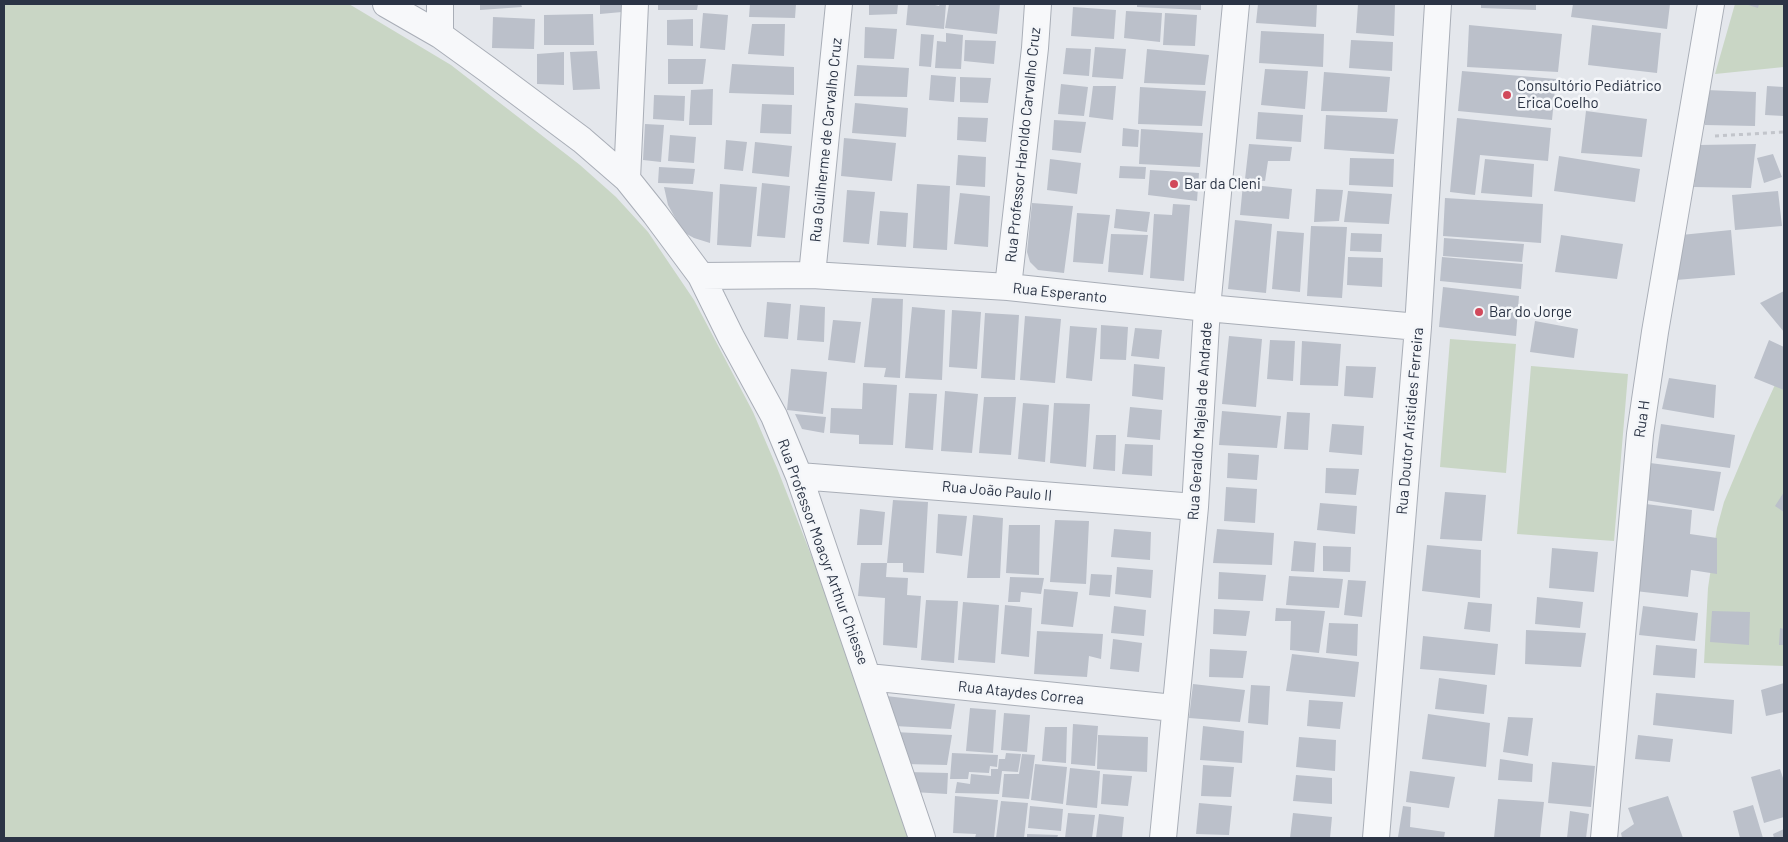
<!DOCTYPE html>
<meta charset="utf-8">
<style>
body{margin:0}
#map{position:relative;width:1788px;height:842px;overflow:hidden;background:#e4e7ec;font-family:Barlow,sans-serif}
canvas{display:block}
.frame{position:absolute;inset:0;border:5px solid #2b3445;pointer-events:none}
</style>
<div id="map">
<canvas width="1788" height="842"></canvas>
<div class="frame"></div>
</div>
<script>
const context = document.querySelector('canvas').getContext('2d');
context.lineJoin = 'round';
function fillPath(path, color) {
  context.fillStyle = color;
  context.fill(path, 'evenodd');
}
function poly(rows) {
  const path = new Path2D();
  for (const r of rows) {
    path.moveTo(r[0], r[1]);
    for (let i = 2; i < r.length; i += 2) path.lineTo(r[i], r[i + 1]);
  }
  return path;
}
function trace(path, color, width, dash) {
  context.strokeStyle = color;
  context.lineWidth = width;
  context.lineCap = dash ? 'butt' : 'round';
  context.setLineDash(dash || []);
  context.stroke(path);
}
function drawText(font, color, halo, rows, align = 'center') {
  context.font = font + ' Barlow,sans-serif';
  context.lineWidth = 5;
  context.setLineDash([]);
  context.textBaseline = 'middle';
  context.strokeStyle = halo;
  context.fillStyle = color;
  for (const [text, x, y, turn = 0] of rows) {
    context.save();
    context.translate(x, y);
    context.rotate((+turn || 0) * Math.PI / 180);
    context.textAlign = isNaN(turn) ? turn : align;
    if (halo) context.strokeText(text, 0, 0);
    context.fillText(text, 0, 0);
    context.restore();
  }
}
fillPath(poly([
 [4,4,349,4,451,65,580,165,616,197,648,232,694,300,753,412,777,468,826,593,912,838,4,838],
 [1735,4,1784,4,1784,67,1715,74],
 [1450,339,1516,344,1506,473,1440,467],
 [1784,365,1784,666,1704,663,1708,588,1717,528,1724,502,1753,433],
 [1531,366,1628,374,1614,541,1517,534]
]), '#c9d6c5');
fillPath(poly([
 [480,4,521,4,522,7,480,10],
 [600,4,622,4,622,12,600,14],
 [658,4,698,4,697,10,658,10],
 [750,4,796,4,795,18,749,17],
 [869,4,898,4,897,14,869,15],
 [908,4,931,4,939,6,940,4,946,4,944,29,906,25],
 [949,4,1000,4,997,34,945,28],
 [1137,4,1201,4,1201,10,1137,7],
 [1258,4,1317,4,1316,27,1256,23],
 [1358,4,1395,4,1394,36,1356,33],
 [1481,4,1536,4,1536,10,1481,8],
 [1573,4,1670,4,1667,29,1571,17],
 [1745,4,1759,4,1758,8],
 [1073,7,1116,10,1114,39,1071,36],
 [1126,11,1162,13,1160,42,1124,38],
 [703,13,728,15,725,50,700,48],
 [1165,13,1197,15,1195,46,1163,45],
 [593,14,594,45,544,45,544,15],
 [493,17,535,19,534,49,492,48],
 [693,19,693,46,667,45,667,20],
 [752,24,785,24,784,56,748,54],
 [1469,25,1562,34,1558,72,1467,67],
 [1592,25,1661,33,1657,73,1588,65],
 [865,27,897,29,894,59,864,58],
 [1261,31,1324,34,1323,67,1259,63],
 [946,33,963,35,961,69,935,68,937,41,946,42],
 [921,34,934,35,931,67,919,66],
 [965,40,996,41,994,64,964,61],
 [1351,40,1393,42,1392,71,1349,68],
 [1095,47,1126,49,1123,79,1092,77],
 [1066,48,1091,49,1089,76,1063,74],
 [1147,49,1209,55,1205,85,1144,83],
 [597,51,600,89,573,90,570,52],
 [564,52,564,85,537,84,537,54],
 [668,59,706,59,703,84,668,84],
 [732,64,794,67,794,95,729,93],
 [857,65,909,68,907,97,854,96],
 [1265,69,1308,71,1305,109,1261,105],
 [1462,71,1556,79,1552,120,1458,111],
 [1324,72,1390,77,1387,112,1321,111],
 [931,75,956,77,954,102,929,100],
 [960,77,991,78,988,103,960,102],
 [1061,84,1088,87,1084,116,1058,114],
 [1093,86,1116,86,1113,120,1089,117],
 [1767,86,1784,87,1784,116,1765,115],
 [1140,87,1206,91,1202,126,1138,124],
 [713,89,712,125,689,125,691,90],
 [1706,90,1756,92,1755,126,1705,125],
 [654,95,685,96,684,121,653,119],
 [855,103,908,108,906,137,852,133],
 [762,104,792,105,791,134,760,133],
 [1586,111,1647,119,1642,157,1581,153],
 [1258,112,1303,115,1301,142,1256,139],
 [1326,115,1398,119,1394,154,1324,149],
 [958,117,988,118,986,142,957,140],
 [1457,118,1551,128,1548,161,1480,155,1475,195,1450,192],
 [1054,120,1086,122,1081,153,1052,150],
 [645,124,664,125,661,162,643,160],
 [1123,128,1139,130,1138,147,1122,146],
 [1141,129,1203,133,1200,167,1139,164],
 [670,135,696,137,694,163,668,161],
 [844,138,896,143,892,181,841,176],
 [726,140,747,142,743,171,724,169],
 [755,142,792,146,789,177,752,173],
 [1249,144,1292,147,1290,161,1268,161,1265,181,1245,179],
 [1756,144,1751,188,1694,187,1699,145],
 [1773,154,1782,177,1764,183,1757,158],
 [958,155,986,157,985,187,956,185],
 [1559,156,1640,169,1635,202,1554,191],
 [1350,158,1394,159,1393,187,1349,185],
 [1050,159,1081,163,1077,194,1047,190],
 [1485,159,1534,164,1532,197,1481,193],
 [1120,166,1146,167,1145,179,1119,178],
 [659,167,695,169,693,184,658,183],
 [1150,170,1199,173,1197,201,1148,195],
 [762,183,790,186,785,238,757,236],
 [720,184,757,187,751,247,717,245],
 [917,184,950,186,947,250,913,248],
 [1243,184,1292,189,1289,219,1240,215],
 [664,187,713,192,710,243,694,238,683,232,668,205],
 [1316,189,1343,190,1339,221,1314,222],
 [847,190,875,192,869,244,843,242],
 [1348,191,1392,194,1389,224,1344,222],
 [1778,191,1782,226,1735,230,1732,195],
 [960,193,990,196,988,247,954,244],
 [1445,198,1543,204,1541,243,1443,236],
 [1032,203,1073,206,1064,273,1038,270,1030,262,1027,252],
 [1173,204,1190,205,1184,281,1150,278,1154,214,1172,215],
 [1116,209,1150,212,1147,232,1114,228],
 [880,211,908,213,906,247,877,245],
 [1077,213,1110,215,1103,264,1073,262],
 [1235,220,1272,224,1266,293,1228,289],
 [1311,226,1347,227,1342,298,1307,296],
 [1731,230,1735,275,1676,280,1681,235],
 [1277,231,1304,233,1300,292,1272,289],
 [1351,233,1382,234,1381,252,1350,251],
 [1111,234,1148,235,1143,275,1108,272],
 [1561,235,1623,244,1617,279,1555,272],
 [1444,238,1524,244,1522,262,1443,256],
 [1348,257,1383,258,1382,287,1347,285],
 [1442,257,1523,264,1521,289,1440,281],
 [1443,287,1519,296,1516,336,1439,327],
 [1784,291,1784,332,1760,303],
 [872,298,903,299,900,378,884,377,886,368,864,367],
 [767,302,791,304,788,339,764,337],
 [800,305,825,307,824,342,797,340],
 [912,307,945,310,942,380,905,378],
 [952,310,981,312,977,369,949,367],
 [985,313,1019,315,1015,380,981,378],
 [1025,316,1061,319,1055,383,1020,380],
 [833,320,861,322,855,363,828,360],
 [1535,321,1578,329,1574,358,1530,352],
 [1101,325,1128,327,1126,360,1100,359],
 [1070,326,1097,328,1092,381,1066,378],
 [1135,328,1162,330,1159,359,1131,356],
 [1229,336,1262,339,1256,407,1222,404],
 [1270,340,1295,341,1293,381,1267,379],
 [1769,340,1784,347,1784,390,1754,378],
 [1302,341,1341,344,1338,386,1300,385],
 [1134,364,1165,367,1163,400,1132,396],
 [1346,366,1376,367,1373,398,1344,396],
 [791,369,827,372,823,414,787,410],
 [1669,378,1716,385,1714,418,1662,409],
 [863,383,897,385,893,445,859,444,859,435,830,433,831,408,862,409],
 [945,391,978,394,972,453,941,451],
 [909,393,937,394,933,450,905,448],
 [984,397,1016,397,1011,455,979,453],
 [1023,403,1049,405,1045,462,1018,459],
 [1054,403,1090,404,1086,467,1050,463],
 [1130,407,1162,410,1160,440,1127,437],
 [1222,411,1281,416,1277,448,1219,445],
 [1287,412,1310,413,1308,450,1284,449],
 [795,414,826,417,824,433,802,429],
 [1332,424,1364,426,1362,455,1329,452],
 [1661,424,1735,435,1730,468,1656,458],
 [1096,435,1116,435,1115,471,1093,469],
 [1125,444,1153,445,1152,476,1122,474],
 [1228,453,1259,455,1257,480,1227,478],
 [1650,463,1721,472,1714,511,1645,500],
 [1326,468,1359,469,1356,495,1325,493],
 [1226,487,1257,489,1255,523,1224,521],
 [1445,492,1486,495,1482,541,1440,539],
 [1784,492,1784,512,1775,506],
 [893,500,928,502,924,573,903,572,903,563,887,563],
 [1320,503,1357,506,1355,534,1317,530],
 [1646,504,1692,510,1690,534,1717,538,1717,574,1691,570,1688,597,1635,591],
 [860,509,885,512,882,545,857,545],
 [938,514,967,516,962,556,936,553],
 [973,515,1003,518,1000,578,967,578],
 [1055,520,1089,521,1086,584,1050,582],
 [1009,525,1040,525,1039,575,1006,573],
 [1114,529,1151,532,1150,560,1111,557],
 [1217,529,1274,533,1272,565,1213,563],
 [1294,541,1316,543,1314,572,1291,571],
 [1427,545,1481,550,1480,598,1422,591],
 [1323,546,1351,547,1350,572,1323,571],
 [1552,548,1598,552,1594,592,1549,588],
 [861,563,887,563,886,577,908,578,907,595,921,596,917,648,883,645,885,598,858,596],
 [1117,567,1153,570,1151,598,1115,594],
 [1219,572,1266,575,1263,601,1218,599],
 [1091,574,1112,575,1110,597,1089,595],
 [1289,576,1343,579,1339,608,1286,605],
 [1010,577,1044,578,1041,594,1021,592,1020,602,1008,602],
 [1348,580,1366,581,1362,617,1344,615],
 [1044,589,1078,592,1073,627,1041,624],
 [1537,597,1583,602,1580,628,1535,624],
 [926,600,958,601,954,663,921,660],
 [963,602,999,605,995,663,958,660],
 [1468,602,1492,604,1490,632,1464,629],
 [1005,605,1032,608,1029,657,1001,654],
 [1114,606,1146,610,1144,636,1111,633],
 [1643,606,1698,613,1695,641,1639,635],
 [1276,608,1325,611,1319,653,1290,650,1291,621,1275,621],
 [1214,609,1250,611,1246,636,1213,634],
 [1712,611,1750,612,1749,645,1710,642],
 [1329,623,1358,624,1357,656,1326,653],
 [1780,628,1784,629,1784,645,1779,645],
 [1526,630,1586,633,1581,667,1525,664],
 [1037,631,1103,634,1101,659,1089,656,1087,677,1034,674],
 [1423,636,1498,644,1495,675,1420,669],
 [1113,639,1142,643,1139,672,1110,669],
 [1656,645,1697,649,1695,678,1653,675],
 [1210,649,1247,651,1243,678,1209,677],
 [1292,654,1359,662,1355,697,1286,691],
 [1439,678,1487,685,1484,714,1435,709],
 [1784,683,1784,712,1766,716,1761,690],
 [1193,684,1245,690,1240,722,1189,718],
 [1251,685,1270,686,1268,725,1248,723],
 [1656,693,1734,700,1732,734,1653,725],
 [886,696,955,704,951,729,894,726],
 [1309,700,1343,702,1340,729,1307,726],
 [970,708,996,710,993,753,966,751],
 [1004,713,1030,715,1027,752,1001,750],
 [1428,714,1490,723,1486,767,1422,759],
 [1508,717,1533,718,1528,756,1503,752],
 [1073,724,1098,726,1095,766,1071,764],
 [1203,726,1244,731,1242,763,1200,760],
 [1045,727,1067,727,1066,763,1042,761],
 [895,732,952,735,947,765,905,764],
 [1098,735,1148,737,1147,772,1097,769],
 [1638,735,1673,739,1670,762,1635,759],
 [1299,737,1336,740,1335,771,1296,767],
 [952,753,998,755,997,767,990,766,989,773,969,772,968,779,950,779],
 [1006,753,1021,754,1018,772,1002,771,999,794,955,793,957,782,970,784,971,774,991,776,991,769,998,769,999,759,1005,759],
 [1022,754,1035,755,1029,799,1002,797,1004,774,1019,774],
 [1500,759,1533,764,1532,782,1498,780],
 [1552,762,1595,766,1591,807,1548,803],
 [1035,764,1067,767,1063,804,1031,800],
 [1203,765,1234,767,1231,797,1201,796],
 [1070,768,1100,771,1097,808,1066,805],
 [1780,769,1784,781,1784,817,1764,823,1751,777],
 [1410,771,1455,777,1449,808,1406,802],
 [907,772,948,773,947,794,913,792],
 [1103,774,1132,776,1128,806,1101,804],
 [1296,775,1332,778,1332,804,1293,801],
 [955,796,998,800,994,838,975,838,976,834,953,833],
 [1668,796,1683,838,1622,838,1621,833,1634,824,1628,808],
 [1498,799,1544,802,1540,838,1494,838],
 [1001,801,1028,803,1024,838,996,838],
 [1199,803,1232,806,1229,835,1196,834],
 [1753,805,1763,838,1740,838,1733,811],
 [1030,806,1063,809,1061,831,1028,828],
 [1403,806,1411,807,1410,827,1445,832,1444,838,1398,837],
 [1570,811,1589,814,1586,838,1567,838],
 [1068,813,1095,815,1092,838,1065,838],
 [1293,813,1332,817,1330,838,1290,838],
 [1099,814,1124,817,1122,838,1096,838],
 [1784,829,1784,838,1774,838,1773,834],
 [1027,834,1058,835,1057,838,1027,838]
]), '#bbc0ca');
const minor = poly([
 [386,4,440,35,487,69,582,140,627,179,655,214,701,276,731,337,774,416,799,476,922,838],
 [440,35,440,4],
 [627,179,635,4],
 [812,275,839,4],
 [701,276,812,275,1008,287,1207,308,1418,327],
 [1008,287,1035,48,1038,4],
 [799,476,1195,507],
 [868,677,1174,708],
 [1163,838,1195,507,1207,308,1236,4],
 [1376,838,1418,327,1438,4],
 [1604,838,1640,434,1655,332,1711,4]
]);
trace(minor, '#a9aeb7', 28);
trace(poly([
 [1715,136,1784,132]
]), '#c2c5cb', 3, [4, 4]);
trace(minor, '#f7f8fa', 26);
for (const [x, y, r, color] of [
 [1507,95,5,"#d1495b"],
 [1174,184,5,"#d1495b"],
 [1479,312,5,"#d1495b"]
]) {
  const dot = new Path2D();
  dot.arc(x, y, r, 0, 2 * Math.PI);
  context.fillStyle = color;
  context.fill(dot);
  trace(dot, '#f4f6f9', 2);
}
drawText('15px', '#2b3445', '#f4f6f9', [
 ["Consultório Pediátrico",1517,86],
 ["Erica Coelho",1517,103],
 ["Bar da Cleni",1184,184],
 ["Bar do Jorge",1489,312]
], 'left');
drawText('15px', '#2b3445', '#f4f6f9', [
 ["Rua Guilherme de Carvalho Cruz",826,140,-84],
 ["Rua Professor Haroldo Carvalho Cruz",1023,145,-84],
 ["Rua Esperanto",1060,293,6],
 ["Rua H",1642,419,-82],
 ["Rua Geraldo Majela de Andrade",1200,421,-86],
 ["Rua Doutor Aristides Ferreira",1410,421,-85],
 ["Rua João Paulo II",997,491,5],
 ["Rua Professor Moacyr Arthur Chiesse",823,552,70],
 ["Rua Ataydes Correa",1021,693,6]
]);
</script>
